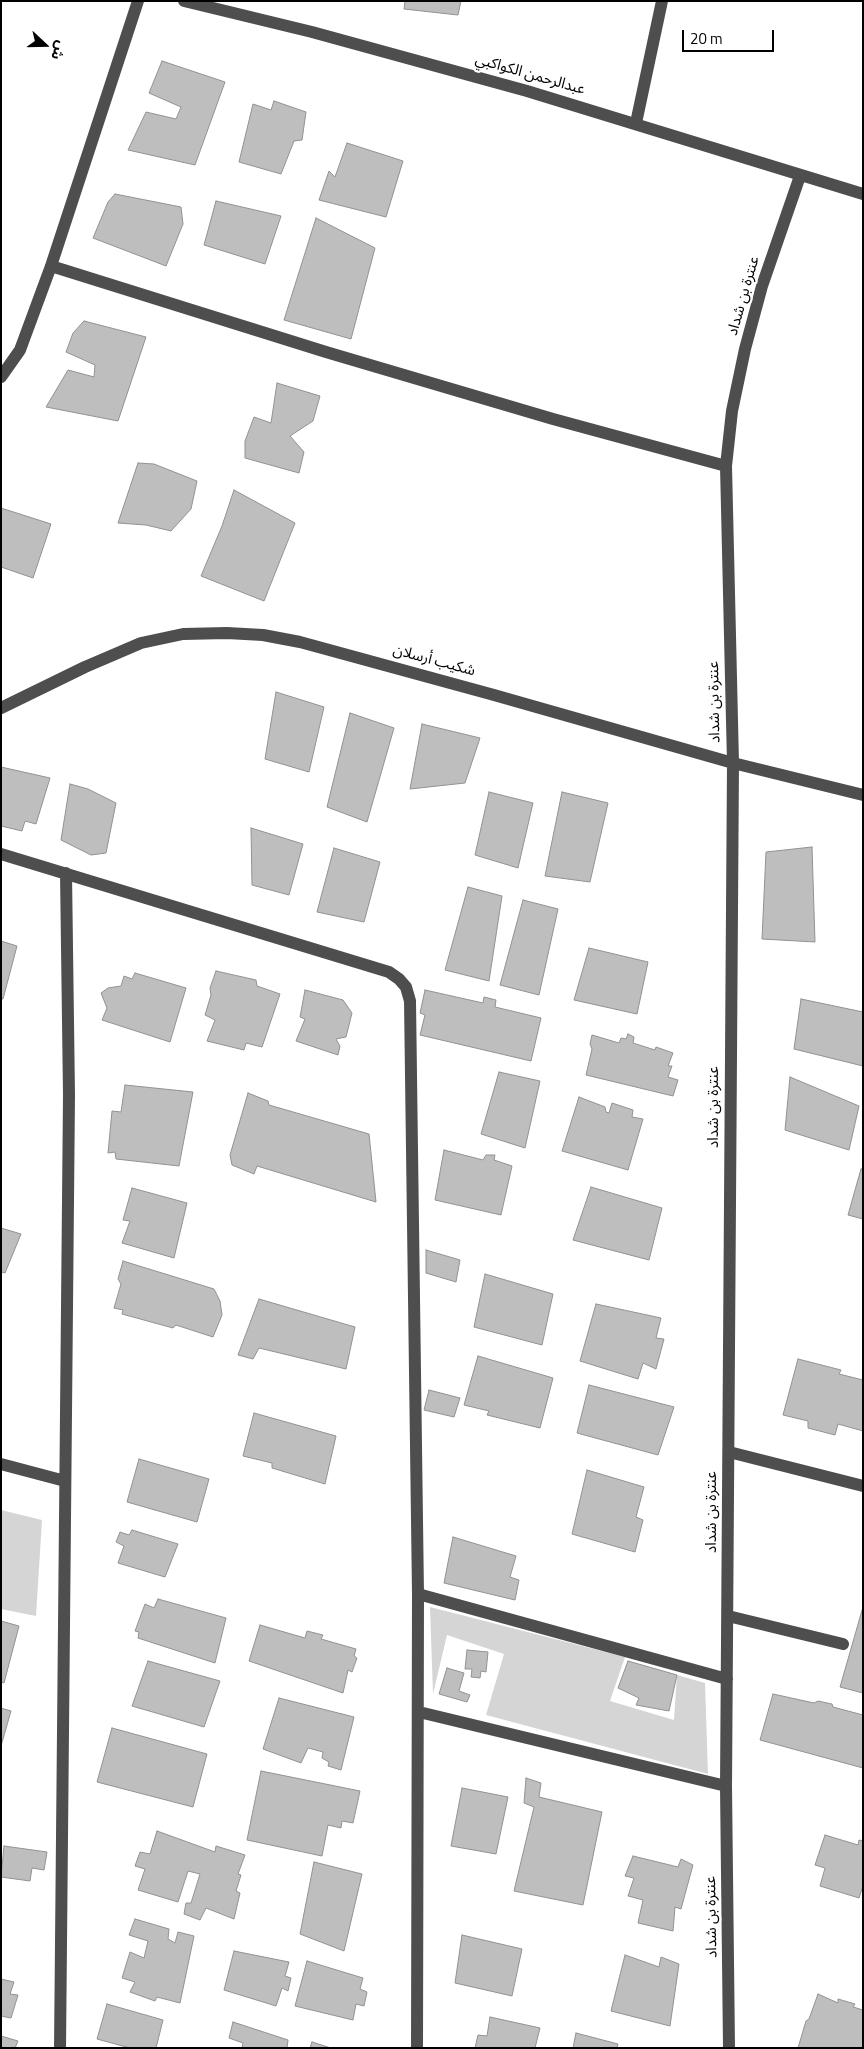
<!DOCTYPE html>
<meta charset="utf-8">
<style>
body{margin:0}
#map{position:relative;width:864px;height:2049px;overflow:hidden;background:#fff;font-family:"Titillium Web","Noto Sans Arabic",sans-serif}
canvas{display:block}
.frame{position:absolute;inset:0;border:2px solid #000;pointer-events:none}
.north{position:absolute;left:20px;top:20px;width:50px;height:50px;-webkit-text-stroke:4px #fff;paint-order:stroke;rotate:111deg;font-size:14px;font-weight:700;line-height:20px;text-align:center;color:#000}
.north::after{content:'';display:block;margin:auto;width:18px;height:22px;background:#000;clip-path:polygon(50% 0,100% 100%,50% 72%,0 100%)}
.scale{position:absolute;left:682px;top:30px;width:92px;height:22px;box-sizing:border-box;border:2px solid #000;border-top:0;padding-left:6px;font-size:15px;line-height:18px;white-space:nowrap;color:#000;-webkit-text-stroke:4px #fff;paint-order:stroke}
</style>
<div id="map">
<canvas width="864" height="2049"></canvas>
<div class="frame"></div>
<div class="north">ش</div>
<div class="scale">20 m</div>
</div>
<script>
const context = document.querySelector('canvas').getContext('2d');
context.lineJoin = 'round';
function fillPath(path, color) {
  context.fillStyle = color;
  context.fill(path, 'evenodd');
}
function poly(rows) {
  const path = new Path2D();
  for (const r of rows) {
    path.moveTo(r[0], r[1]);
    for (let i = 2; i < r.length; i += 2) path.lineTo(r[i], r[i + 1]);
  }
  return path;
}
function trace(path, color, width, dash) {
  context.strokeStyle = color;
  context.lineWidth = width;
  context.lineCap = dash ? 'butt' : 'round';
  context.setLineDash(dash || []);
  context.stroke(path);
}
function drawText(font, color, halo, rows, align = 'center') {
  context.font = font + ' "Titillium Web","Noto Sans Arabic",sans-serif';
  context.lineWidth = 4.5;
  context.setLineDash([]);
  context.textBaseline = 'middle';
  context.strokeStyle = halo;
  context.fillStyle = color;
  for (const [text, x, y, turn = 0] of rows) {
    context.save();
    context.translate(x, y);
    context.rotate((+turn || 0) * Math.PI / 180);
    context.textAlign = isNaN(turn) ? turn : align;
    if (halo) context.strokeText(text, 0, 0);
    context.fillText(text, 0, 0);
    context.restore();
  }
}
fillPath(poly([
 [1,1510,42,1520,36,1616,1,1609],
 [430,1607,625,1657,610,1701,674,1720,677,1675,705,1683,708,1774,486,1715,504,1654,447,1635,433,1694]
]), '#d5d5d5');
const building = poly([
 [405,1,461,1,458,15,404,9,405,1],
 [162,61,225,82,195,165,128,150,146,112,176,119,181,107,149,93,162,61],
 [274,101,306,112,302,140,294,141,281,174,239,162,253,104,271,110,274,101],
 [347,143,403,161,386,217,319,200,329,171,335,177,347,143],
 [115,194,181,207,183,224,166,266,93,238,108,202,115,194],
 [216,201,281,216,265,264,204,245,216,201],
 [316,218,375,248,351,339,284,320,316,218],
 [84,321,146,337,118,421,46,407,68,370,94,377,95,365,66,352,73,333,84,321],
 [277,383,320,396,313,421,290,436,304,452,299,473,245,458,245,441,254,417,271,423,277,383],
 [138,463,154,464,197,481,191,509,171,531,146,525,118,523,138,463],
 [234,490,295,523,264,601,201,576,222,526,234,490],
 [1,508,51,524,33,578,1,567,1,508],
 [276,692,324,707,309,772,265,759,276,692],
 [350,713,394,728,367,822,327,807,350,713],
 [422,724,480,738,465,783,410,789,422,724],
 [1,767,50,778,36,824,25,821,22,831,1,826,1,767],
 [70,784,88,789,116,803,106,853,91,855,61,840,70,784],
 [489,792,533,803,518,868,475,855,489,792],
 [562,792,608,803,590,882,545,876,562,792],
 [251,828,303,844,289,895,252,885,251,828],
 [812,847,815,942,762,939,766,852,812,847],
 [334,848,380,862,364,922,317,912,334,848],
 [468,887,502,896,489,981,445,970,468,887],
 [523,900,558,909,539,995,500,985,523,900],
 [1,941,17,946,3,999,1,999,1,941],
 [589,948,648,962,637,1014,574,1000,589,948],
 [216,971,256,980,257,986,280,994,262,1047,246,1043,244,1050,207,1041,215,1020,205,1015,211,995,210,988,216,971],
 [135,973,186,988,170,1042,102,1020,107,1008,101,993,108,988,121,986,124,976,132,979,135,973],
 [305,990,343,1000,352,1013,346,1037,336,1039,340,1046,338,1055,296,1041,305,1019,300,1017,305,990],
 [425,990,483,1003,484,997,496,1000,495,1007,541,1018,531,1061,420,1035,425,1015,420,1013,425,990],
 [801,999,863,1012,863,1066,794,1049,801,999],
 [628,1034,634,1037,633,1043,655,1050,656,1047,673,1053,668,1066,672,1066,668,1077,678,1080,673,1096,586,1075,592,1049,590,1044,592,1035,619,1043,621,1038,626,1039,628,1034],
 [499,1072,540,1081,525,1148,481,1134,499,1072],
 [790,1077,859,1106,849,1150,785,1130,790,1077],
 [125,1085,193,1092,179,1166,116,1159,115,1152,108,1153,112,1111,121,1112,125,1085],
 [248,1093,268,1101,269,1105,369,1134,376,1202,257,1166,254,1174,232,1165,230,1155,248,1093],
 [579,1097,605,1107,606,1112,609,1113,612,1103,633,1110,632,1117,643,1119,628,1170,562,1151,579,1097],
 [444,1150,483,1160,486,1155,495,1155,494,1160,512,1166,501,1215,435,1200,444,1150],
 [861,1169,863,1169,863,1219,848,1215,861,1169],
 [591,1187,662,1208,649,1260,573,1240,591,1187],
 [132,1188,187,1203,174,1258,122,1243,130,1221,123,1220,132,1188],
 [1,1228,21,1234,5,1273,1,1272,1,1228],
 [426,1250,460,1260,456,1282,426,1273,426,1250],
 [123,1261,214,1289,220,1301,222,1315,213,1337,176,1325,173,1328,122,1314,123,1310,114,1308,121,1284,118,1279,123,1261],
 [485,1274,553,1294,542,1345,474,1327,485,1274],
 [259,1299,355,1327,346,1369,259,1348,253,1359,238,1355,259,1299],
 [596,1304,661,1318,656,1338,664,1339,656,1369,643,1363,638,1379,580,1361,596,1304],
 [478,1356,553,1378,540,1428,487,1415,489,1411,464,1405,478,1356],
 [798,1359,841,1370,839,1374,863,1380,863,1431,838,1424,835,1435,808,1428,808,1421,783,1415,798,1359],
 [589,1385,674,1407,658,1455,577,1433,589,1385],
 [429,1390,460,1398,454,1417,424,1410,429,1390],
 [254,1413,336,1436,325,1484,272,1468,272,1463,243,1456,254,1413],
 [139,1459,209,1479,197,1522,127,1502,139,1459],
 [587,1470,644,1487,636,1517,643,1520,635,1552,572,1534,587,1470],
 [132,1530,178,1544,165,1577,118,1563,124,1546,116,1542,120,1532,129,1535,132,1530],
 [453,1537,516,1556,510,1577,519,1580,515,1600,444,1583,453,1537],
 [158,1599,226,1618,215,1663,138,1638,139,1632,135,1631,145,1604,154,1608,158,1599],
 [863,1607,863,1693,840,1687,863,1607],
 [1,1621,19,1626,4,1683,1,1682,1,1621],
 [260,1625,305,1638,307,1631,323,1635,321,1639,356,1649,354,1656,357,1658,352,1672,348,1670,343,1693,249,1661,260,1625],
 [467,1650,488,1652,486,1672,481,1671,480,1678,471,1677,472,1669,465,1669,467,1650],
 [148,1661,220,1681,204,1727,132,1706,148,1661],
 [628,1661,677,1675,669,1711,636,1705,639,1698,618,1688,628,1661],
 [447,1668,464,1673,459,1691,470,1695,467,1702,439,1694,447,1668],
 [773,1694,814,1703,818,1701,832,1704,833,1707,863,1715,863,1768,760,1740,773,1694],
 [279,1698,354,1717,341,1770,328,1766,329,1762,322,1758,323,1752,308,1748,301,1763,263,1749,279,1698],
 [1,1708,11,1711,1,1746,1,1708],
 [112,1728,207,1754,193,1807,97,1782,112,1728],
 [261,1771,360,1791,353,1823,342,1821,341,1828,328,1825,322,1856,247,1840,261,1771],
 [526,1778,541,1783,539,1797,602,1812,583,1905,514,1891,534,1807,524,1803,526,1778],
 [462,1788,508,1797,496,1854,451,1846,462,1788],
 [157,1831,215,1852,216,1846,245,1855,238,1874,241,1875,236,1891,240,1893,234,1919,206,1908,200,1920,184,1914,186,1903,191,1903,200,1874,188,1871,178,1902,138,1890,145,1869,135,1866,140,1852,150,1854,157,1831],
 [825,1835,858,1845,859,1840,863,1841,863,1886,859,1898,820,1886,825,1868,815,1865,825,1835],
 [4,1846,47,1852,44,1870,32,1868,30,1881,1,1877,4,1846],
 [633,1856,678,1867,681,1859,693,1865,681,1909,675,1907,673,1931,638,1923,643,1900,628,1896,634,1878,625,1876,633,1856],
 [314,1862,362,1874,344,1951,300,1934,314,1862],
 [135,1919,169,1929,168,1939,175,1943,178,1932,194,1936,180,2003,157,1997,155,2001,130,1992,135,1982,122,1978,130,1952,144,1958,148,1941,129,1935,135,1919],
 [462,1935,522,1949,512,1996,455,1983,462,1935],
 [234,1951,289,1962,285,1976,291,1978,288,1991,282,1988,276,2006,224,1990,234,1951],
 [625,1955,659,1967,661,1957,679,1964,670,2026,611,2011,625,1955],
 [307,1961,363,1978,360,1989,367,1992,364,2006,356,2004,353,2020,295,2006,307,1961],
 [1,1979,14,1982,10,1994,18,1995,11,2018,1,2016,1,1979],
 [818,1994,838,2003,838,1999,855,2004,853,2007,863,2010,863,2048,798,2048,806,2021,809,2019,818,1994],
 [107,2004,163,2020,156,2048,130,2048,97,2039,107,2004],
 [490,2017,540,2028,535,2048,475,2048,478,2035,487,2036,490,2017],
 [233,2022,288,2040,287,2048,242,2048,243,2043,229,2038,233,2022],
 [576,2033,618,2044,617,2048,573,2048,576,2033],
 [1,2036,18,2041,15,2048,1,2048,1,2036],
 [312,2042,331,2048,310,2048,312,2042]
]);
fillPath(building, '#bebebe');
trace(building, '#929292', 1);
trace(poly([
 [184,1,312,32,527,91,863,194],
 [636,123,662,1],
 [51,266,326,352,553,419,726,466],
 [1,377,20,350,51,266,138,1],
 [1,708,85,667,141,643,183,634,227,633,263,635,300,642,494,695,733,763,863,795],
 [1,854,389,972,399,979,406,987,410,1001,418,1594,417,2048],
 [729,1452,863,1486],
 [1,1464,65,1481],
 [418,1594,727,1679],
 [728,1616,843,1644],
 [419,1712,726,1786],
 [60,2048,69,1095,66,873],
 [729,2048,726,1786,733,763,726,466,732,411,745,349,762,286,800,176]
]), '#4e4e4e', 12);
drawText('15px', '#000', '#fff', [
 ["عبدالرحمن الكواكبي",530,75,16],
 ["عنترة بن شداد",744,296,-74],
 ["شكيب أرسلان",434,661,15],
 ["عنترة بن شداد",715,702,-91],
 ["عنترة بن شداد",714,1107,-90],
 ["عنترة بن شداد",712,1512,-90],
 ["عنترة بن شداد",712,1917,-91]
]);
</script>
